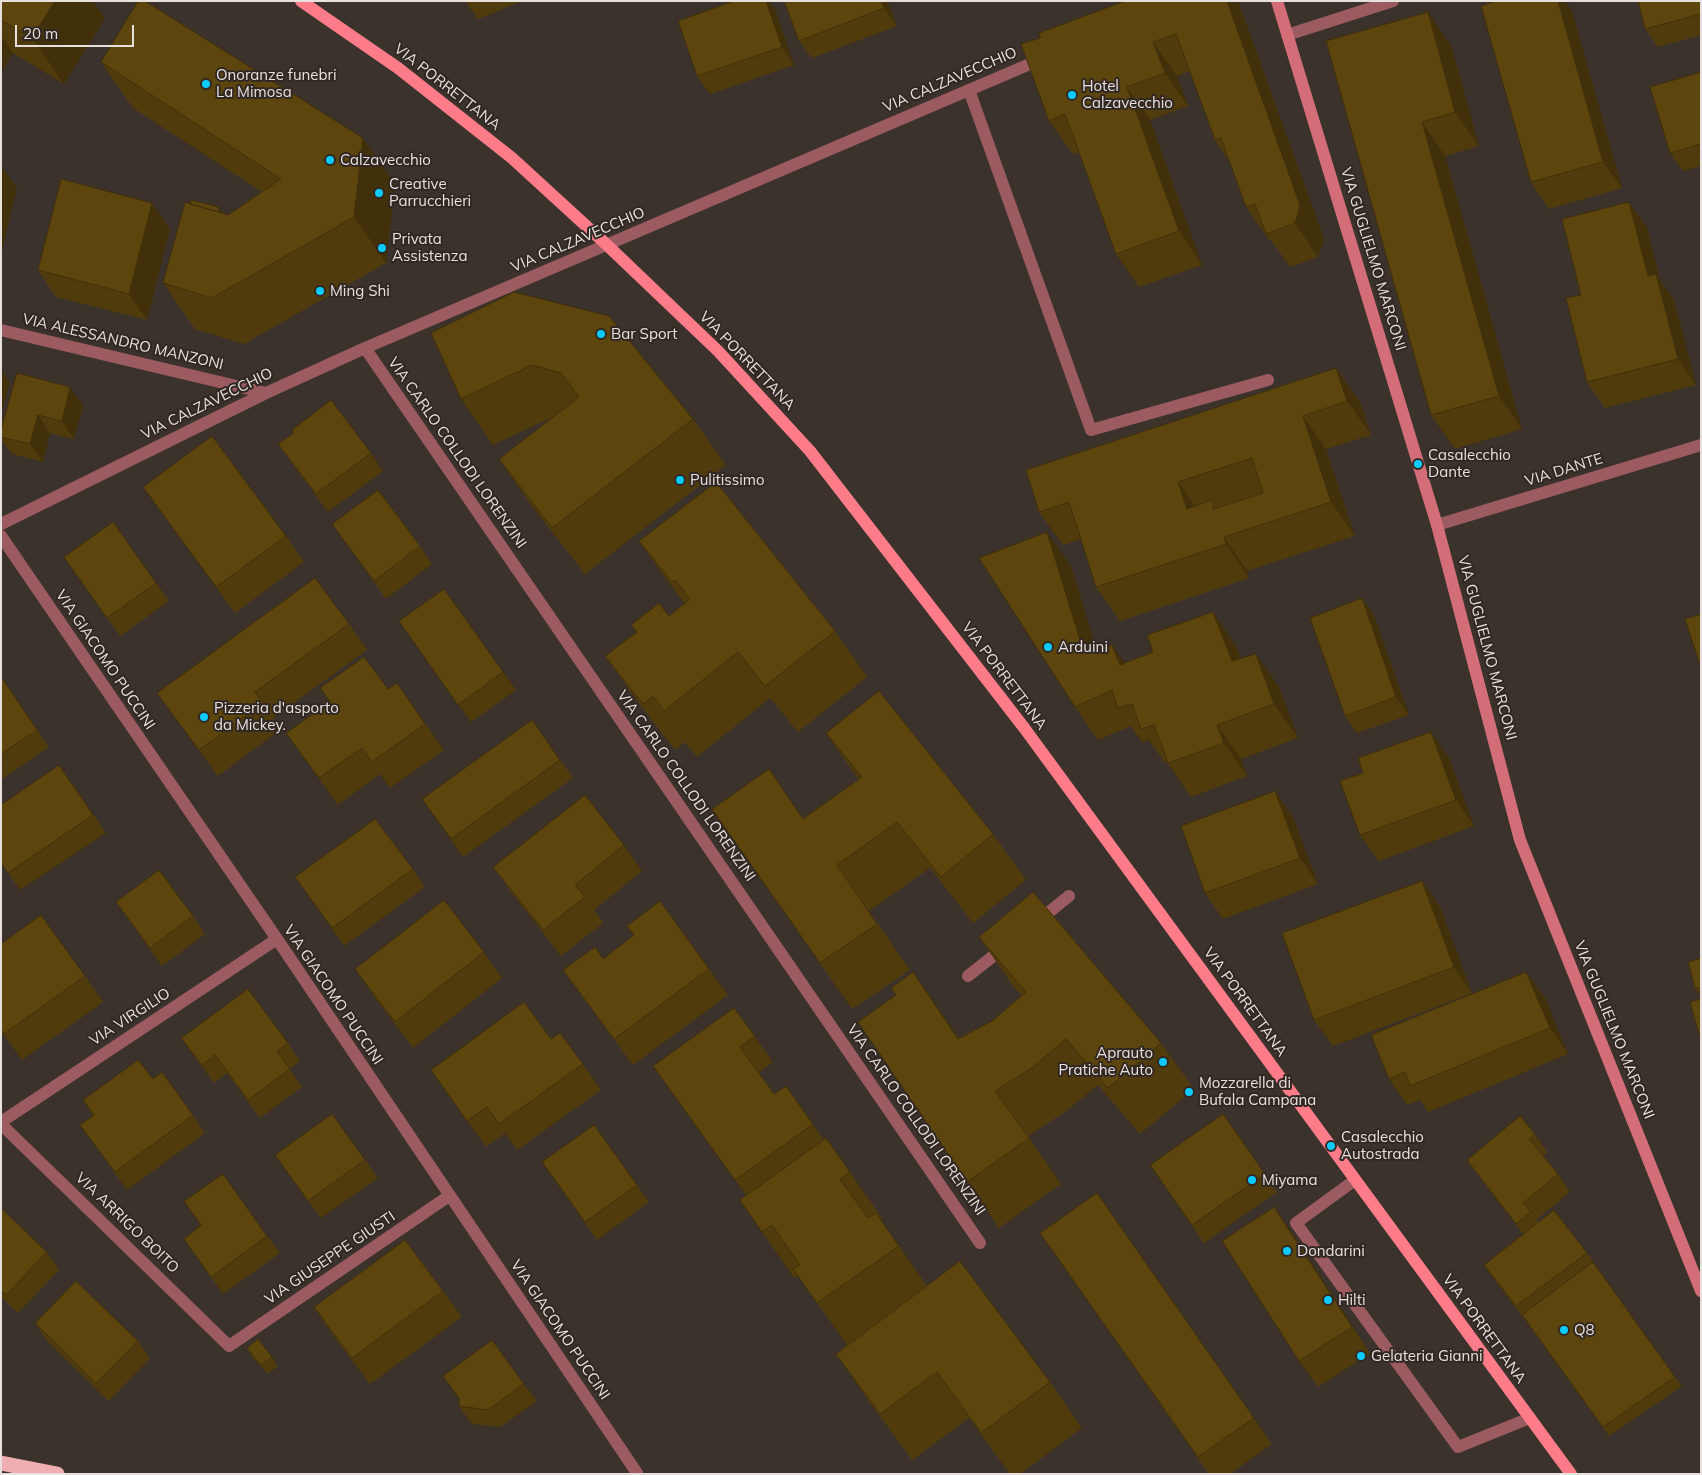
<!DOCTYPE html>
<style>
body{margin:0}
#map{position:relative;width:1702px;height:1475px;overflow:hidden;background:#3c322c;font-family:Mulish,sans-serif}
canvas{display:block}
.frame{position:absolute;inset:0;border:2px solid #e7e0dd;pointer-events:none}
.scale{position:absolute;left:15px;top:25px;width:119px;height:22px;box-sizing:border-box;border:2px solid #e7e0dd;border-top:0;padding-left:6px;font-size:15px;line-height:18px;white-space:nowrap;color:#e7e0dd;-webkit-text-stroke:4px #322823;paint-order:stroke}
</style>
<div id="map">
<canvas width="1702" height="1475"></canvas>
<div class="frame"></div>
<div class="scale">20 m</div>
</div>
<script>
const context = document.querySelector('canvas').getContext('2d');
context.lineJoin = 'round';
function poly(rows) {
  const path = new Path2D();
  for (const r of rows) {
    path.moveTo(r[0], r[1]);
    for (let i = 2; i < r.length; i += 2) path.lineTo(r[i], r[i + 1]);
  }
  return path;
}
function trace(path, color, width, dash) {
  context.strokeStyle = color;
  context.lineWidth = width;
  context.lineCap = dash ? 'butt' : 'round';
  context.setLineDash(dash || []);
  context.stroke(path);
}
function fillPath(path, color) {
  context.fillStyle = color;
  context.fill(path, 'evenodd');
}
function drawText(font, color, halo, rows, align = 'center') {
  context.font = font + ' Mulish,sans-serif';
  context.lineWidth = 4;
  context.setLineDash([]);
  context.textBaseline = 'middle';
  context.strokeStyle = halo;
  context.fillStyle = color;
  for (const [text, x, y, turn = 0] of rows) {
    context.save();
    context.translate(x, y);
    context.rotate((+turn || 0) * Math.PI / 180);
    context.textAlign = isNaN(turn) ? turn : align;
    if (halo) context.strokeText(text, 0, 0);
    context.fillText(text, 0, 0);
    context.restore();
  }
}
trace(poly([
 [969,90,1091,430,1268,380],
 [1038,921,1069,896],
 [968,976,1006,946],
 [1355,1180,1296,1223,1458,1447,1530,1418]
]), '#9b5b60', 12);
trace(poly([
 [1287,35,1393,1],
 [1,330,266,393],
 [365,348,980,1243],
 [1,524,266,393,365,348,1044,58],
 [1437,525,1701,445],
 [1,536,277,939,637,1473],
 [1,1122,277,939],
 [1,1124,229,1346,449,1196]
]), '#9b5b60', 12);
trace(poly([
 [1277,1,1437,525,1520,840,1701,1291]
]), '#d36e78', 12);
trace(poly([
 [301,1,398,68,512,158,607,245,718,351,810,451,1025,729,1571,1474]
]), '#fe7c8a', 12);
trace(poly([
 [1,1463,57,1474]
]), '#eeaeb2', 15);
fillPath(poly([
 [1,1,105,18,64,84,13,53,1,73],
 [465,1,522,1,478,19],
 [887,1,897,26,812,58,799,41],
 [1125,1,1238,1,1324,239,1318,257,1290,267,1271,240,1270,241,1246,207,1229,161,1215,140,1190,71,1177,76,1188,106,1150,120,1202,265,1139,287,1116,254,1079,152,1073,154,1049,121,1040,38],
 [1701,1,1701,35,1658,47,1645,29],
 [775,9,794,65,710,94,697,76],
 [1572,11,1622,188,1549,209,1531,182],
 [1326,41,1451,46,1479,146,1445,156,1522,429,1455,449,1431,415],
 [101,62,395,184,386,263,244,344,195,329,163,283,224,214,228,215,262,192,133,108],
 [1701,72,1701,166,1683,171,1670,153],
 [1629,202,1647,228,1660,280,1674,300,1696,385,1605,408,1587,382,1581,295],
 [170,229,147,320,56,297,38,270],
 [514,292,693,419,726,465,585,574,531,505,499,459,557,415,493,445,461,399],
 [1336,368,1360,402,1371,435,1326,449,1355,536,1247,571,1249,578,1120,621,1096,587,1081,539,1063,545,1039,512],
 [17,373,83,405,74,439,50,433,43,462,12,454,1,439,1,430],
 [278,444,371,453,383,471,328,512],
 [143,487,286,536,304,562,235,613],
 [113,522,169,601,120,636,64,557],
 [332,524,420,546,432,564,386,599],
 [639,541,835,631,867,677,798,732,770,698,697,757,685,742,675,750,638,702,605,656,636,632,631,625,669,616,685,604,672,587],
 [1071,566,1096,650,1125,663,1236,646,1241,658,1279,687,1298,738,1241,759,1247,776,1191,797,1167,762,1165,763,1149,740,1142,742,1131,726,1098,740,1075,707],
 [444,589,516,690,471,722,399,621],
 [1362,598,1374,616,1409,715,1357,733,1345,716],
 [349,624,367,650,273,718,281,729,218,776,157,693],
 [2,678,49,747,1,780,1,679],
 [397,683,444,750,390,788,380,774,338,805,286,733,388,689],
 [532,720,573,778,463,857,422,799],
 [1431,732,1449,758,1474,826,1379,861,1360,835,1363,773],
 [826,733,993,834,1026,880,973,923,930,868,869,911,910,970,852,1009,712,809,803,818,859,780],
 [72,783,106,833,20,890,1,863],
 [1275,791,1293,817,1318,884,1223,919,1205,893],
 [624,845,642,871,594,910,603,923,561,956,512,893,493,867],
 [413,869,425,887,344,946,295,877],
 [1422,881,1440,907,1472,993,1333,1046,1314,1020],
 [116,902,193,916,205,934,162,966],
 [627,926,709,969,728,995,633,1065,563,970,603,959,634,935],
 [979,937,1161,1043,1194,1089,1140,1134,1098,1085,1065,1112,1028,1136,1061,1184,999,1228,967,1182,896,995,945,1018,959,1038,992,1021,1022,996,1011,983],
 [1,944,85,976,103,1002,22,1060,1,1031],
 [484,952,502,978,413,1048,373,995,355,969],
 [1701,958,1701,996,1695,988],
 [1526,972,1545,998,1568,1054,1428,1112,1420,1100,1407,1105,1389,1079],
 [734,1008,773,1062,759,1073,774,1094,786,1086,824,1140,826,1138,882,1218,880,1219,927,1286,1050,1382,1082,1428,1020,1474,1010,1474,969,1418,912,1460,868,1400,836,1354,847,1345,798,1276,794,1278,740,1200,746,1195,653,1066],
 [181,1038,288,1043,300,1061,290,1069,302,1087,260,1118,227,1073,214,1083],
 [551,1039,583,1064,601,1090,517,1150,505,1133,486,1147,431,1070],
 [153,1079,193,1115,205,1133,127,1190,80,1125,93,1116,83,1100],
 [332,1114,378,1178,321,1218,275,1155],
 [1223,1114,1277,1192,1204,1243,1150,1165],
 [594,1125,649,1202,597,1240,542,1162],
 [1535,1134,1547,1152,1543,1155,1558,1174,1570,1192,1536,1220,1538,1222,1587,1253,1682,1386,1609,1436,1528,1324,1497,1283,1484,1265,1523,1234,1480,1178,1467,1160],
 [1097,1193,1272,1444,1230,1474,1209,1474,1040,1233],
 [1274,1207,1292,1233,1370,1353,1318,1387,1299,1361],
 [1,1208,47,1252,59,1270,18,1313,1,1297],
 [267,1236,280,1253,223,1294,184,1239],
 [443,1291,462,1317,370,1384,332,1334,314,1307],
 [35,1323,138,1341,150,1358,109,1401,47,1341],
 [247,1348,272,1357,278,1366,268,1374,253,1358],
 [443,1376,524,1384,537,1401,500,1427,472,1424,459,1406,459,1399]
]), '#503b0c');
fillPath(poly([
 [55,1,93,1,105,18,64,84,32,38],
 [766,1,769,1,775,9,794,65,782,47],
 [881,1,887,1,897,26,884,8],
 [1227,1,1238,1,1238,2,1324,239,1318,257,1295,223],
 [1558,1,1565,1,1572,11,1622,188,1603,162],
 [1428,12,1451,46,1479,146,1455,112],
 [1,36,13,53,1,73],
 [1153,42,1177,76,1188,106,1165,73],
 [1127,87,1150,120,1202,265,1179,231],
 [1422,122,1445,156,1522,429,1499,396],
 [363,138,395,184,386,263,354,217],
 [1,166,17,188,1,254],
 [1629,202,1647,228,1660,280,1674,300,1696,385,1678,359,1648,276],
 [152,203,170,229,147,320,129,294],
 [219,207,225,216,211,239],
 [1336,368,1360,402,1371,435,1347,401],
 [1,370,10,383,1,415],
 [70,387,83,405,74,439,62,421],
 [38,415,50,433,43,462,30,444],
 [1303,416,1326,449,1355,536,1331,502],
 [1178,482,1201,515,1187,509],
 [1047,532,1071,566,1108,687,1084,653],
 [1224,537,1247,571,1249,578,1226,544],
 [1362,598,1374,616,1409,715,1396,697],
 [1213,612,1236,646,1255,695,1232,661],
 [1112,645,1136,678,1120,665],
 [1256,654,1279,687,1298,738,1274,704],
 [1217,725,1241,759,1247,776,1224,743],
 [1431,732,1449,758,1474,826,1456,800],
 [1275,791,1293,817,1318,884,1300,858],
 [1422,881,1440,907,1472,993,1454,967],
 [913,972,945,1018,990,1085,958,1039],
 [1526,972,1545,998,1568,1054,1550,1028],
 [1274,1207,1292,1233,1370,1353,1352,1327]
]), '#41300a');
const building = poly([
 [1,1,55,1,32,38,1,20,1,1],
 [138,1,145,1,363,138,354,217,212,298,163,283,185,202,228,215,281,179,101,62,138,1],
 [734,1,766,1,782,47,697,76,678,21,734,1],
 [784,1,881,1,884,8,799,41,784,1],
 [1125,1,1227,1,1300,205,1295,223,1266,234,1255,204,1246,207,1221,138,1215,140,1176,34,1153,42,1165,73,1127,87,1179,231,1116,254,1065,114,1049,121,1021,44,1040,38,1039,33,1125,1],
 [1497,1,1558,1,1603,162,1531,182,1481,6,1497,1],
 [1638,1,1701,1,1701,14,1645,29,1638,1],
 [1428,12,1455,112,1422,122,1499,396,1431,415,1326,41,1428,12],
 [1701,72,1701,144,1670,153,1650,87,1701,72],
 [61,179,152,203,129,294,38,270,61,179],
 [191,200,219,207,218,212,190,204,191,200],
 [1629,202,1648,276,1656,274,1678,359,1587,382,1566,298,1581,295,1562,219,1629,202],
 [514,292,609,316,693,419,552,528,499,459,579,397,561,373,532,365,461,399,431,333,514,292],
 [1336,368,1347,401,1303,416,1331,502,1224,537,1226,544,1096,587,1069,502,1039,512,1026,470,1336,368],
 [1252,458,1263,493,1214,509,1212,500,1187,509,1178,482,1252,458],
 [17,373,70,387,62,421,38,415,30,444,1,437,1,430,17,373],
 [331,400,371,453,316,494,278,444,294,433,292,430,331,400],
 [212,436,286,536,216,587,143,487,212,436],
 [716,482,835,631,765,686,738,652,664,711,653,696,643,704,605,656,637,632,631,625,659,603,669,616,690,599,675,580,672,582,639,541,716,482],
 [378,490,420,546,374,581,332,524,378,490],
 [113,522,156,583,107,618,64,557,113,522],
 [1047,532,1084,653,1112,645,1120,665,1153,652,1147,635,1213,612,1232,661,1256,654,1274,704,1217,725,1224,743,1168,763,1154,725,1141,729,1132,704,1118,708,1112,690,1075,707,979,558,1047,532],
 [315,578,349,624,255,692,263,703,199,750,157,693,315,578],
 [444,589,503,672,458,705,399,621,444,589],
 [1362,598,1396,697,1345,716,1310,618,1362,598],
 [1701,614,1701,668,1685,619,1701,614],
 [364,657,388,689,397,683,425,724,372,762,362,748,319,778,286,733,330,702,320,688,364,657],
 [2,678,37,730,1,754,1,679,2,678],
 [879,691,993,834,941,877,897,822,837,865,877,924,820,963,712,809,769,769,803,819,862,777,826,733,879,691],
 [532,720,560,760,451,839,422,799,532,720],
 [1431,732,1456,800,1360,835,1340,781,1363,773,1358,758,1431,732],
 [59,765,93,815,8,873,1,863,1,805,59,765],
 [1275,791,1300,858,1205,893,1181,826,1275,791],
 [585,795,624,845,575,885,585,897,543,930,493,867,585,795],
 [375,819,413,869,332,928,295,877,375,819],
 [159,870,193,916,150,948,116,902,159,870],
 [1422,881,1454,967,1314,1020,1282,933,1422,881],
 [1033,892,1161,1043,1108,1088,1066,1039,1033,1067,995,1091,1029,1138,967,1182,858,1022,896,995,891,988,913,972,958,1039,992,1021,1026,992,979,937,1033,892],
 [444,900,484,952,395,1022,355,969,444,900],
 [660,901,709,969,614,1039,563,970,595,947,603,959,634,935,627,926,660,901],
 [41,915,85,976,4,1034,1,1030,1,944,41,915],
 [1701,958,1701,987,1695,988,1688,962,1701,958],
 [1526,972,1550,1028,1410,1086,1405,1072,1389,1079,1371,1035,1526,972],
 [248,989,288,1043,277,1051,290,1069,248,1100,215,1055,202,1065,181,1038,248,989],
 [1701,999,1701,1041,1690,1002,1701,999],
 [524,1002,551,1039,560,1033,583,1064,499,1124,487,1107,467,1121,431,1070,524,1002],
 [734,1008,755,1036,740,1047,774,1094,786,1086,813,1124,735,1180,653,1066,734,1008],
 [138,1060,153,1079,162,1072,193,1115,115,1172,80,1125,94,1115,83,1100,138,1060],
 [332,1114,365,1160,308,1201,275,1155,332,1114],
 [1223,1114,1265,1174,1192,1225,1150,1165,1223,1114],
 [1520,1116,1535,1134,1529,1139,1558,1174,1523,1203,1531,1212,1516,1224,1467,1160,1520,1116],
 [594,1125,637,1185,585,1222,542,1162,594,1125],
 [826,1138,850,1172,840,1179,868,1218,876,1213,899,1246,817,1303,793,1269,800,1265,772,1225,762,1232,740,1200,826,1138],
 [223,1174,267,1236,211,1277,184,1239,201,1225,184,1201,223,1174],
 [1097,1193,1254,1418,1198,1457,1040,1233,1097,1193],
 [1274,1207,1352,1327,1299,1361,1222,1241,1274,1207],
 [1,1208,47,1252,6,1295,1,1291,1,1208],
 [1554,1210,1587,1253,1516,1306,1484,1265,1554,1210],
 [405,1240,443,1291,352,1358,314,1307,405,1240],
 [960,1261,1050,1382,981,1433,937,1372,880,1414,836,1354,960,1261],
 [1593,1262,1675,1377,1603,1427,1522,1315,1593,1262],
 [76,1281,138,1341,96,1383,35,1323,76,1281],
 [258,1339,272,1357,261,1365,247,1348,258,1339],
 [492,1340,524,1384,488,1410,459,1406,459,1398,443,1376,492,1340]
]);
fillPath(building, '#5d450e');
trace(building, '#41300a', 1);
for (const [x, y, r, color] of [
 [206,84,5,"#0dcafa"],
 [1072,95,5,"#0dcafa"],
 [330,160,5,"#0dcafa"],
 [379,193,5,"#0dcafa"],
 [382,248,5,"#0dcafa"],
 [320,291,5,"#0dcafa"],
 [601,334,5,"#0dcafa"],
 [1418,464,5,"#0dcafa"],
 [680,480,5,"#0dcafa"],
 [1048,647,5,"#0dcafa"],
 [204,717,5,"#0dcafa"],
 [1163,1062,5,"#0dcafa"],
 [1189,1092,5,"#0dcafa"],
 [1331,1146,5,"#0dcafa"],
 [1252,1180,5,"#0dcafa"],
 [1287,1251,5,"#0dcafa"],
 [1328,1300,5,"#0dcafa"],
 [1564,1330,5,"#0dcafa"],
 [1361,1356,5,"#0dcafa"]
]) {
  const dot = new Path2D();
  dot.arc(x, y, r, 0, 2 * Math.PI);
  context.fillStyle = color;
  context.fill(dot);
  trace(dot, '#322823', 2);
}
drawText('15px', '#e7e0dd', '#322823', [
 ["Onoranze funebri",216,75],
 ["La Mimosa",216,92],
 ["Hotel",1082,86],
 ["Calzavecchio",1082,103],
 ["Calzavecchio",340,160],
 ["Creative",389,184],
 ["Parrucchieri",389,201],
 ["Privata",392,239],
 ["Assistenza",392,256],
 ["Ming Shi",330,291],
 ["Bar Sport",611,334],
 ["Casalecchio",1428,455],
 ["Dante",1428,472],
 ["Pulitissimo",690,480],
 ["Arduini",1058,647],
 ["Pizzeria d'asporto",214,708],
 ["da Mickey.",214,725],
 ["Aprauto",1153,1053,"right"],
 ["Pratiche Auto",1153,1070,"right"],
 ["Mozzarella di",1199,1083],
 ["Bufala Campana",1199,1100],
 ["Casalecchio",1341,1137],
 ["Autostrada",1341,1154],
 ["Miyama",1262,1180],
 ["Dondarini",1297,1251],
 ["Hilti",1338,1300],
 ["Q8",1574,1330],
 ["Gelateria Gianni",1371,1356]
], 'left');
drawText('15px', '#e7e0dd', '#322823', [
 ["VIA CALZAVECCHIO",950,80,-23],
 ["VIA PORRETTANA",447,87,38],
 ["VIA CALZAVECCHIO",578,240,-23],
 ["VIA GUGLIELMO MARCONI",1373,259,73],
 ["VIA ALESSANDRO MANZONI",123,342,13],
 ["VIA PORRETTANA",747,361,46],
 ["VIA CALZAVECCHIO",207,404,-26],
 ["VIA CARLO COLLODI LORENZINI",457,453,55],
 ["VIA DANTE",1564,470,-17],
 ["VIA GUGLIELMO MARCONI",1487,648,75],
 ["VIA GIACOMO PUCCINI",105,660,56],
 ["VIA PORRETTANA",1004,676,53],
 ["VIA CARLO COLLODI LORENZINI",686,786,55],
 ["VIA GIACOMO PUCCINI",333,995,56],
 ["VIA PORRETTANA",1245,1002,54],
 ["VIA VIRGILIO",130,1017,-33],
 ["VIA GUGLIELMO MARCONI",1614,1030,68],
 ["VIA CARLO COLLODI LORENZINI",916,1120,55],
 ["VIA ARRIGO BOITO",127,1223,44],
 ["VIA GIUSEPPE GIUSTI",330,1258,-34],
 ["VIA PORRETTANA",1484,1329,54],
 ["VIA GIACOMO PUCCINI",560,1330,56]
]);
</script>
